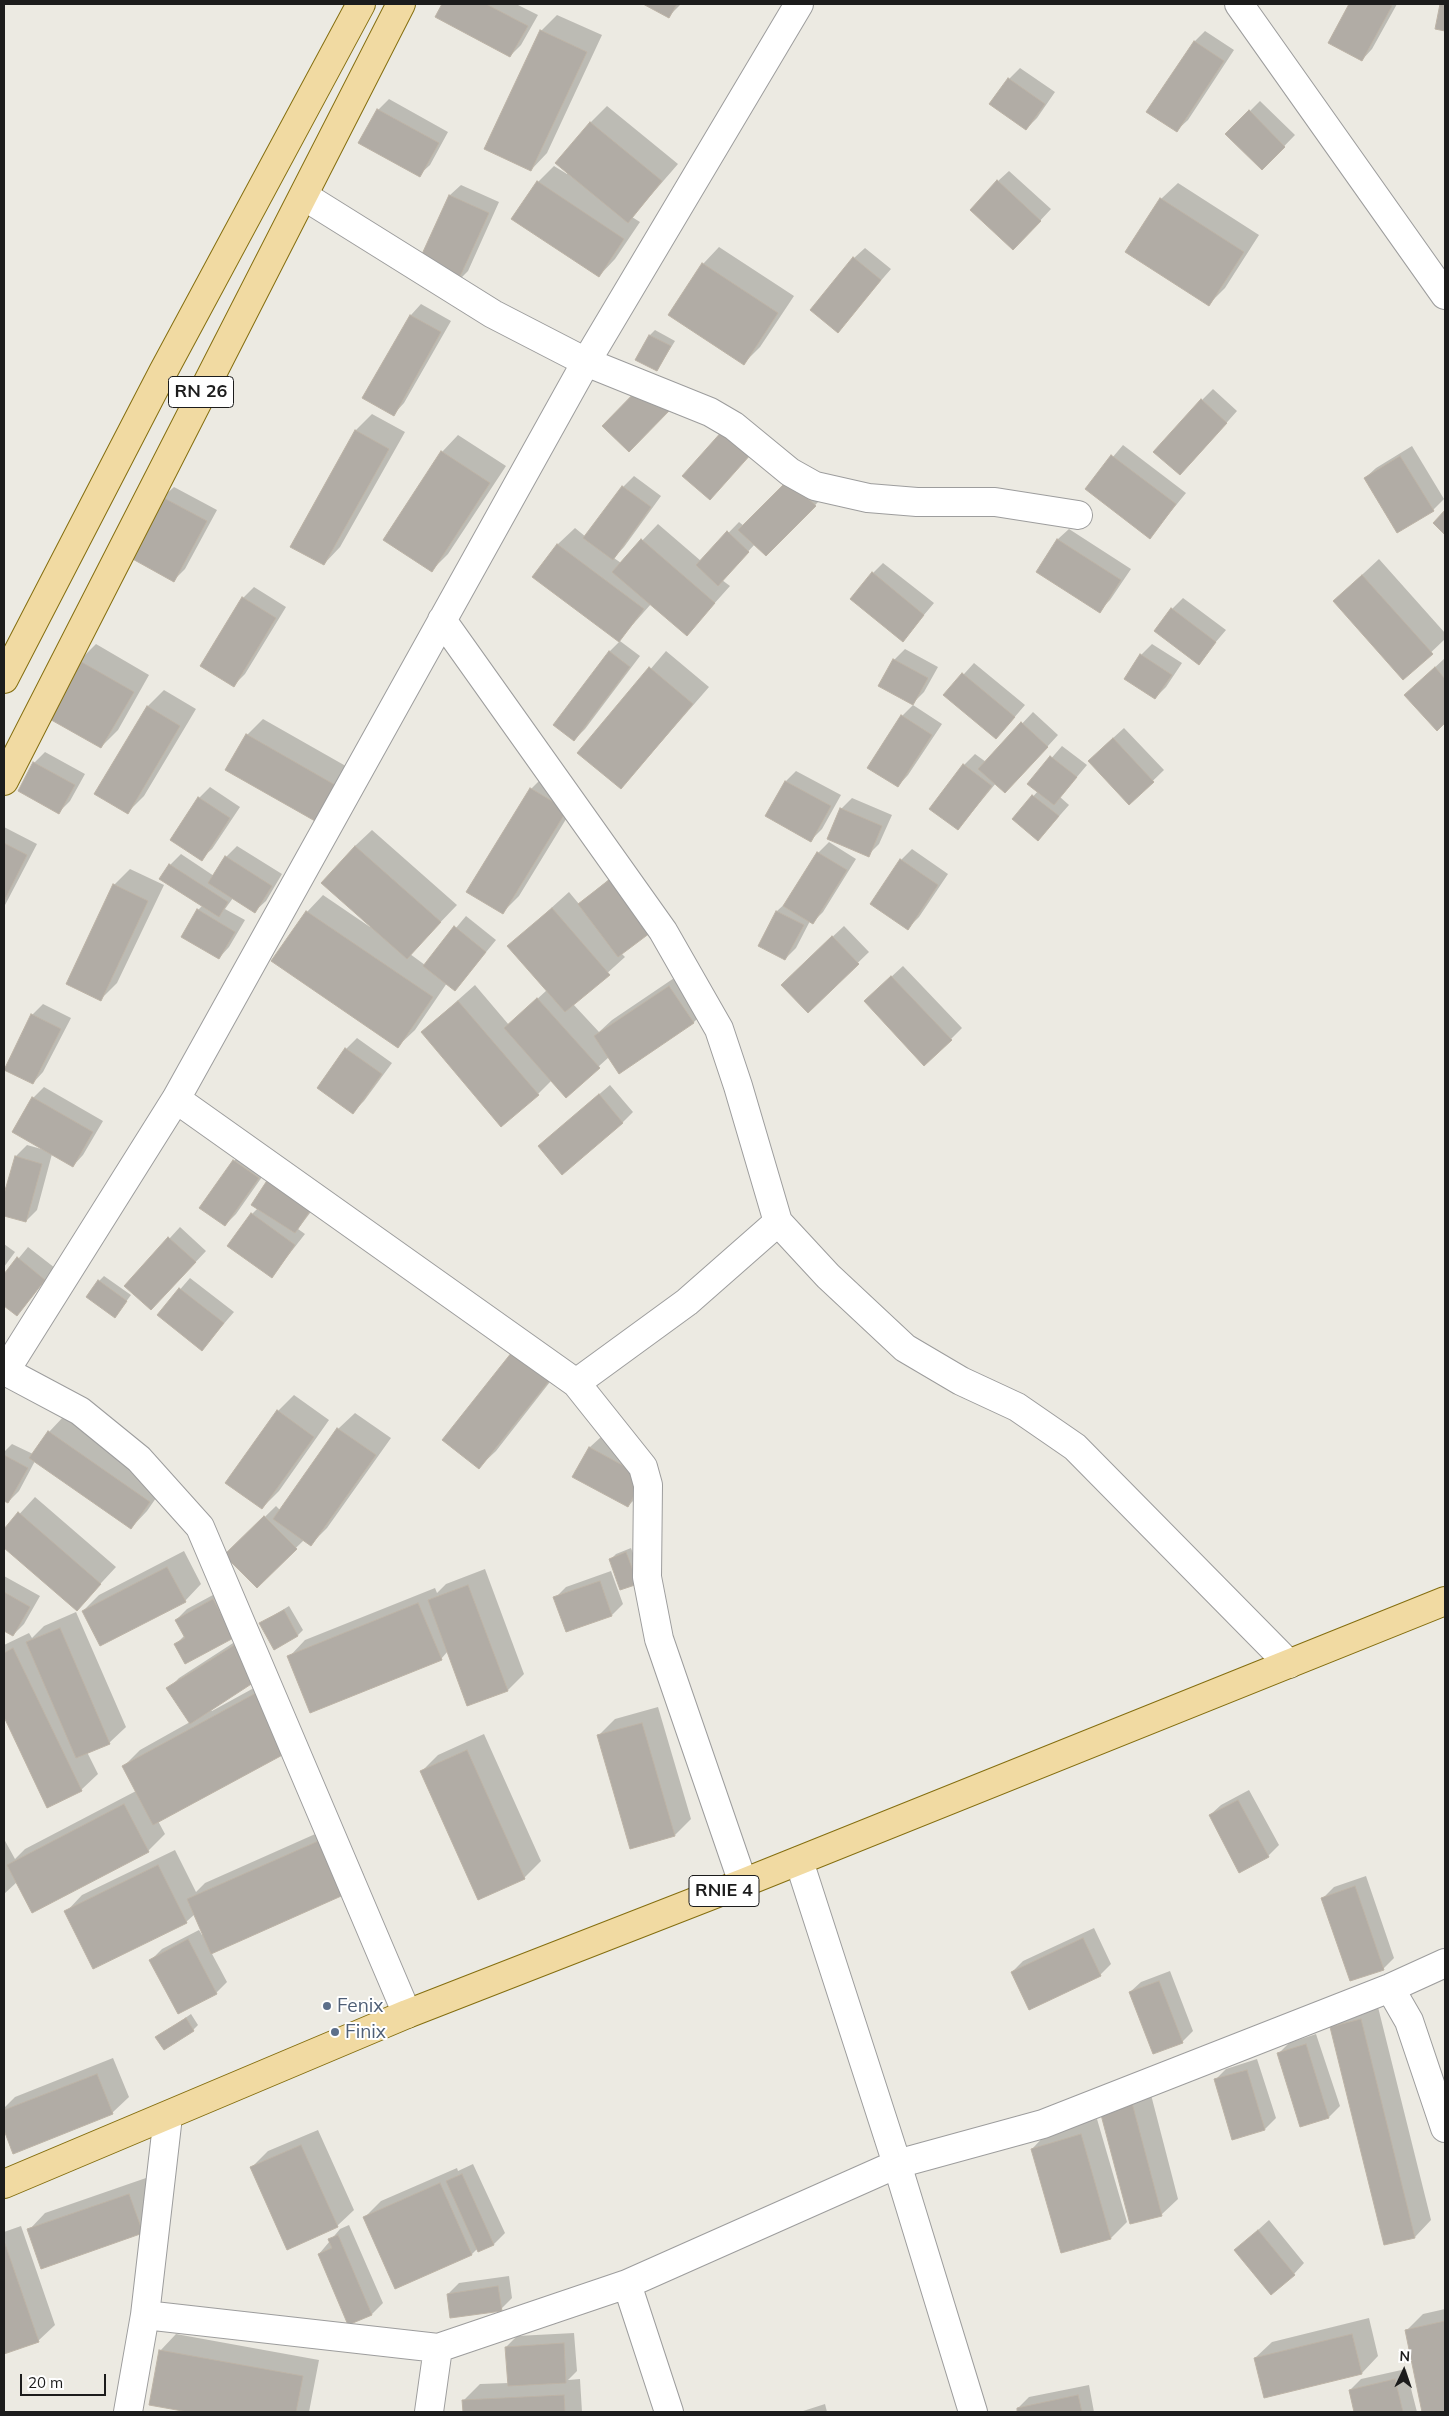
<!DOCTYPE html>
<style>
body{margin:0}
#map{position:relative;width:1449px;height:2416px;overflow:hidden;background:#eceae2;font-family:Mulish,sans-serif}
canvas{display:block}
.frame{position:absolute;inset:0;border:5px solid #1c1c1c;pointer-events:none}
.north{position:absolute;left:1379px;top:2346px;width:50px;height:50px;-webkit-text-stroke:4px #fff;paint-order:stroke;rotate:3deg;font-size:14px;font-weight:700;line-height:20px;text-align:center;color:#1c1c1c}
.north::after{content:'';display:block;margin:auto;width:18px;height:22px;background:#1c1c1c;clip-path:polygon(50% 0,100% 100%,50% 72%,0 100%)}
.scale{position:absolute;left:20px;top:2374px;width:86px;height:22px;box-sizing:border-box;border:2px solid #1c1c1c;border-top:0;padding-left:6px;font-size:15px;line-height:18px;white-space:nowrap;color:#1c1c1c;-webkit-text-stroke:4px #fff;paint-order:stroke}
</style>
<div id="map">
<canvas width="1449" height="2416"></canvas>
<div class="frame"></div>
<div class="north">N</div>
<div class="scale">20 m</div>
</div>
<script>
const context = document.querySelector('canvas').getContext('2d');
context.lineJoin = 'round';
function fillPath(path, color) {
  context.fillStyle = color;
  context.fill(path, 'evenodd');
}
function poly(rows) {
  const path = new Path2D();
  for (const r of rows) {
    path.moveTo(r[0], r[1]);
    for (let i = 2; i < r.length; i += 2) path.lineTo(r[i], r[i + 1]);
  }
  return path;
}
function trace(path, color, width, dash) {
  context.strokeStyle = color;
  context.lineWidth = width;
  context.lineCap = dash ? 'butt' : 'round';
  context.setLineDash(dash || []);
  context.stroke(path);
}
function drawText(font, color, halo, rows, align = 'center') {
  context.font = font + ' Mulish,sans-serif';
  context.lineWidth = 4;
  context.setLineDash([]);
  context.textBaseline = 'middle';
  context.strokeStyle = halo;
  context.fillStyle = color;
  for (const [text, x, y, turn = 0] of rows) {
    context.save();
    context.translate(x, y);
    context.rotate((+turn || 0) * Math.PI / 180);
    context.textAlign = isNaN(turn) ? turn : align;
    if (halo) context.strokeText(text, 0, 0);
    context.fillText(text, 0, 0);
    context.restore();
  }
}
fillPath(poly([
 [443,4,516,4,538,15,521,45,510,56,436,16],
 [646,4,681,4,669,16],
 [1351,4,1397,4,1372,49,1362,60,1330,42],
 [557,15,602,35,547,153,531,170,541,31],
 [1205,31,1234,50,1188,120,1177,130,1194,42],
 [1020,68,1055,92,1037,118,1026,129,991,104,1009,79],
 [389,99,448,132,430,165,419,175,360,142,378,110],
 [1260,101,1295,135,1262,169,1227,134],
 [607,106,678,164,632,217,640,222,615,259,599,276,538,182,554,166,567,174,590,123],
 [1009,171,1051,209,1024,238,998,181],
 [1178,183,1259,235,1225,288,1209,304,1127,251,1161,199],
 [461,185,499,202,468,271,457,282,450,195],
 [719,247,794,296,760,347,744,363,703,264],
 [865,248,891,269,837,331,854,258],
 [421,304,451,321,404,403,394,414,364,397,411,315],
 [655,330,675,341,657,370,650,335],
 [1213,389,1237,411,1191,463,1202,400],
 [372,414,405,432,340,547,324,564,292,546,356,430],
 [458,435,506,466,448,554,432,570,442,452],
 [1123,445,1186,493,1150,537,1086,489],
 [1412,446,1444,499,1433,510,1365,478,1376,468],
 [800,470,825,495,766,555,755,544,722,580,730,586,687,634,651,604,619,640,534,577,558,544,575,528,586,537,623,487,634,476,661,496,624,547,614,558,621,563,658,524,701,561,739,522,744,526],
 [174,487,217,510,185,569,174,580,163,497],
 [1069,529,1131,569,1110,600,1099,611,1038,571,1058,539],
 [1379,559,1445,633,1445,639,1404,678,1334,601],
 [883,563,934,603,903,640,873,573],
 [254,587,286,607,245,674,234,685,243,598],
 [1183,598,1226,630,1198,663,1172,609],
 [620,641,640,656,585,729,574,740,609,652],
 [96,644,149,675,118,730,101,747,79,661],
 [1152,644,1182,663,1166,687,1155,698,1126,679,1141,655],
 [905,649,938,667,924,692,913,703,894,660],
 [666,651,709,687,621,788,579,753],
 [1445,658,1445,721,1437,729,1417,684],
 [974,663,1025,705,1007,726,945,695],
 [164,690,196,709,144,796,128,812,96,794,148,706],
 [913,705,942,724,908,775,898,786,902,716],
 [1033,712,1058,735,1016,781,996,783,958,829,964,765,975,754,986,762],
 [263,719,351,769,315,819,247,735],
 [1124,728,1164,770,1129,804,1100,750],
 [1062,746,1087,765,1060,797,1069,805,1038,840,1013,819,1038,791,1029,784],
 [45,752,85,774,70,801,59,812,34,763],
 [796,771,841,795,822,829,811,840,786,781],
 [548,772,582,793,519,896,503,912,468,891,531,789],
 [210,787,240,807,212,849,201,859,199,798],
 [852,798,892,815,879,844,868,855,841,809],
 [4,827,37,844,4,907],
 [372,830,457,905,410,954,425,965,466,916,496,940,455,990,447,983,415,1030,398,1046,307,912,323,895,370,927,355,846],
 [829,842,856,859,823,912,813,922,810,921,796,948,785,959,759,945,777,911,788,901,818,853],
 [237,846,282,874,266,901,255,911,233,898,225,909,245,920,229,947,219,958,198,910,203,905,170,865,181,854,214,876,226,857],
 [912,849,948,874,919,917,908,928,901,860],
 [130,869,164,885,117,983,101,999,114,885],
 [620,870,621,953,625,957,573,1004,599,1032,612,1020,686,970,710,1006,694,1022,620,1072,609,1057,566,1096,552,1080,538,1094,422,1032,475,985,509,1025,547,990,509,946,569,892,579,904],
 [844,926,869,952,808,1011,793,974],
 [903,966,962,1028,951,1039,876,991],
 [43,1004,71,1018,43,1072,33,1083,32,1015],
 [357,1038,392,1063,364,1101,353,1112,346,1049],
 [610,1085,633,1112,622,1123,539,1146],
 [44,1087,103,1121,83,1155,73,1166,52,1154,37,1210,26,1221,4,1215,4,1198,16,1156,27,1145,45,1150,33,1098],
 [244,1150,269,1167,236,1214,225,1225,234,1161],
 [322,1197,298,1229,305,1234,272,1276,252,1214,258,1208],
 [180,1227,206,1251,162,1298,126,1286],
 [4,1244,15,1252,4,1267],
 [28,1247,55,1268,17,1315,4,1305,4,1276],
 [104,1276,131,1295,119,1311,99,1281],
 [190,1278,234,1312,202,1349,158,1315],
 [513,1353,564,1364,496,1451,479,1467],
 [294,1395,329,1420,279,1491,262,1508,278,1411],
 [355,1413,391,1438,327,1528,311,1544,304,1540,257,1586,226,1555,276,1506,281,1511,338,1429],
 [65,1415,165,1485,147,1511,131,1528,35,1461,19,1491,8,1502,4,1499,4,1452,12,1444,33,1454,49,1432],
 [601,1437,654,1466,639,1495,628,1506,574,1476,590,1447],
 [35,1497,116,1567,77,1609,4,1547,4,1531],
 [631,1548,642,1578,611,1559,616,1554],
 [184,1551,201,1584,185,1601,83,1611,99,1595],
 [485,1569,524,1674,508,1690,448,1651,441,1659,289,1657,305,1640,435,1588,437,1593,446,1584],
 [611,1571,623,1604,612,1615,566,1631,555,1598,566,1587],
 [4,1576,40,1596,24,1624,13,1635,4,1629],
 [224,1589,251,1623,175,1645,185,1635,176,1620,187,1609],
 [289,1606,303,1630,298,1635,261,1623],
 [76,1612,126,1727,109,1743,87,1752,98,1774,81,1790,48,1806,4,1714,4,1645,29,1633,32,1638,44,1626],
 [247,1634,210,1709,212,1711,272,1678,304,1734,287,1751,158,1821,165,1834,148,1851,17,1882,4,1894,4,1839,15,1859,25,1849,136,1791,123,1767,140,1750,190,1722,168,1689,179,1678],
 [658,1707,691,1819,675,1835,598,1736,615,1719],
 [484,1734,541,1861,524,1878,422,1771,438,1755],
 [1249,1790,1279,1845,1268,1856,1210,1815,1221,1805],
 [340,1823,364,1875,347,1892,211,1952,227,1982,216,1993,179,2012,151,1960,162,1949,199,1930,202,1935,204,1934,195,1914,186,1922,66,1912,82,1895,175,1850,196,1892,205,1883],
 [1366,1876,1394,1958,1383,1969,1323,1898,1334,1887],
 [1094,1928,1111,1964,1100,1975,1029,2008,1012,1972,1023,1961],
 [1170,1971,1193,2031,1182,2042,1130,1992,1141,1982],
 [1377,2003,1431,2220,1415,2237,1331,2027,1348,2011],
 [191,2014,198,2025,193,2030,157,2037],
 [1316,2034,1340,2106,1329,2117,1301,2126,1278,2054,1289,2043],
 [113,2058,129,2097,112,2113,14,2152,4,2127,4,2108,15,2097],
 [1257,2059,1276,2118,1265,2129,1215,2080,1226,2069],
 [1149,2087,1178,2199,1161,2215,1102,2111],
 [1097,2119,1127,2222,1111,2238,1032,2149,1048,2132],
 [318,2130,354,2210,337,2226,251,2168,268,2151],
 [473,2164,505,2233,494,2244,479,2250,478,2248,472,2254,396,2288,364,2218,381,2201,457,2168,458,2171],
 [146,2178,159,2216,143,2232,29,2230,45,2213],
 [1269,2220,1304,2263,1294,2274,1236,2250],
 [349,2225,383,2303,372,2314,349,2323,319,2254,340,2229],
 [21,2226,55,2325,38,2341,4,2353,4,2232],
 [509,2276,512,2298,501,2309,448,2294,459,2283],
 [1445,2309,1445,2412,1424,2412,1406,2331,1423,2314],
 [1369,2318,1378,2356,1362,2373,1265,2396,1255,2358,1272,2342],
 [574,2333,577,2371,568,2380,580,2379,582,2412,464,2412,463,2401,480,2384,509,2383,506,2347,517,2336],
 [176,2334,319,2360,309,2412,195,2412,150,2404,160,2351],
 [1406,2369,1417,2412,1356,2412,1350,2390,1361,2379],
 [1089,2385,1094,2412,1019,2412,1018,2408,1029,2397],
 [825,2404,827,2412,800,2412]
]), '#0003');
const building = poly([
 [442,4,486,4,528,26,510,57,435,17,442,4],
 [643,4,677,4,669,18,643,4],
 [1349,4,1389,4,1392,6,1362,61,1328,43,1349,4],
 [1440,4,1445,4,1445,31,1435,29,1440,4],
 [540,30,587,52,531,171,484,149,540,30],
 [1194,41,1224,61,1177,132,1146,112,1194,41],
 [1008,78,1045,104,1026,130,989,104,1008,78],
 [377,109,439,143,420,177,358,143,377,109],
 [1249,110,1285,147,1262,170,1225,134,1249,110],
 [590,122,662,181,628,223,555,163,590,122],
 [997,180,1041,221,1013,250,970,210,997,180],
 [537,181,624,239,599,277,511,219,537,181],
 [449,195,489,213,457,283,417,265,449,195],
 [1160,198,1244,252,1209,306,1125,252,1160,198],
 [853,257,881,280,838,333,810,310,853,257],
 [702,263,778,313,744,365,668,315,702,263],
 [410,315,441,332,394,416,362,398,410,315],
 [649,335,671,346,657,371,635,360,649,335],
 [642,385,669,411,629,452,602,426,642,385],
 [1201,399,1227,423,1180,475,1153,452,1201,399],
 [724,429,752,453,710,500,682,476,724,429],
 [355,430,389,449,324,565,290,547,355,430],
 [441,451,490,483,432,572,383,540,441,451],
 [1111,455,1176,504,1150,539,1085,489,1111,455],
 [1400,456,1434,511,1397,533,1364,478,1400,456],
 [788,480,816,506,766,556,738,530,788,480],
 [622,486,651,507,613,560,583,538,622,486],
 [162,497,207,521,174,582,129,557,162,497],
 [1445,510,1445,535,1433,523,1445,510],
 [727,531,749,552,718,586,696,565,727,531],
 [641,539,715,603,687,636,612,572,641,539],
 [1057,539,1121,580,1100,613,1036,572,1057,539],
 [557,544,644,609,619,642,532,577,557,544],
 [872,572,924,615,903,642,850,599,872,572],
 [1362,575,1433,654,1403,680,1333,601,1362,575],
 [242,597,276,618,234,687,200,666,242,597],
 [1171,608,1216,642,1199,665,1154,631,1171,608],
 [609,651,630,667,574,741,553,725,609,651],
 [1140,654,1172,675,1155,699,1124,679,1140,654],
 [893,659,928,678,913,705,878,686,893,659],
 [78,660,134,692,101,748,46,717,78,660],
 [649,667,693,704,621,789,577,753,649,667],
 [1435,667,1445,679,1445,723,1437,731,1404,695,1435,667],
 [962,673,1015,717,996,739,943,695,962,673],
 [147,706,180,726,128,814,94,794,147,706],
 [901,715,932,735,898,787,867,768,901,715],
 [1021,722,1048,747,1005,793,978,769,1021,722],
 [246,734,335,785,315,821,225,770,246,734],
 [1113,738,1154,782,1129,805,1088,761,1113,738],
 [1050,756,1077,777,1054,805,1027,784,1050,756],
 [33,762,75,785,59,814,18,791,33,762],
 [963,764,992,786,958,830,929,809,963,764],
 [785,781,831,806,811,842,765,816,785,781],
 [530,788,567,810,503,914,466,892,530,788],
 [1032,795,1059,816,1038,841,1012,819,1032,795],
 [198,797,230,818,202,861,170,840,198,797],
 [840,808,882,826,869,857,827,839,840,808],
 [4,843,27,855,4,901,4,843],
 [355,846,441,922,407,959,321,883,355,846],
 [817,852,847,870,813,924,783,906,817,852],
 [225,856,272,886,255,913,208,883,225,856],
 [900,859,938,885,908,930,870,904,900,859],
 [169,864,228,902,219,917,159,879,169,864],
 [609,880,650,933,618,957,578,904,609,880],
 [113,884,148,901,101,1001,66,984,113,884],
 [552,908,610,975,565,1012,507,946,552,908],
 [197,909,235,932,219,959,181,937,197,909],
 [306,911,433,997,398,1048,271,961,306,911],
 [776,911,804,925,785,960,758,946,776,911],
 [454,926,486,952,455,991,423,966,454,926],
 [832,936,859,964,808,1013,781,985,832,936],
 [891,976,952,1040,924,1066,864,1001,891,976],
 [669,986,694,1023,619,1074,594,1036,669,986],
 [537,998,600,1068,566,1098,504,1028,537,998],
 [458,1001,539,1095,501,1127,421,1032,458,1001],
 [31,1014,61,1029,33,1084,4,1070,31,1014],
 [345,1048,382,1074,353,1114,317,1088,345,1048],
 [599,1094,623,1123,562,1175,538,1146,599,1094],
 [32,1097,93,1132,73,1167,12,1132,32,1097],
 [15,1156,42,1164,26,1222,4,1216,4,1194,15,1156],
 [233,1160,259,1178,225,1226,199,1208,233,1160],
 [268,1179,312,1208,295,1233,251,1205,268,1179],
 [251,1213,295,1245,272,1278,227,1246,251,1213],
 [168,1237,196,1262,151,1310,124,1286,168,1237],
 [17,1257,45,1280,17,1316,4,1306,4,1274,17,1257],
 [98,1280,127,1301,115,1318,86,1297,98,1280],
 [179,1288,224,1323,202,1351,157,1315,179,1288],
 [512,1352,549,1381,479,1469,442,1440,512,1352],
 [277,1410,314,1437,262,1509,225,1483,277,1410],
 [337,1428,376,1455,311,1546,273,1519,337,1428],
 [48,1431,150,1502,131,1529,29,1458,48,1431],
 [589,1447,644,1477,628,1507,572,1477,589,1447],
 [4,1455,28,1468,8,1503,4,1501,4,1455],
 [18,1512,101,1584,77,1611,4,1548,4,1529,18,1512],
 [264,1516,297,1549,257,1588,224,1555,264,1516],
 [626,1552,638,1584,620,1590,609,1559,626,1552],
 [167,1567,186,1602,100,1646,82,1611,167,1567],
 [600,1581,612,1616,566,1632,553,1597,600,1581],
 [468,1585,508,1691,467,1706,428,1600,468,1585],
 [4,1592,30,1607,13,1636,4,1631,4,1592],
 [213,1599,225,1621,232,1618,241,1634,185,1664,174,1644,185,1638,175,1620,213,1599],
 [418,1603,442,1660,310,1713,287,1656,418,1603],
 [284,1610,298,1636,274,1650,259,1623,284,1610],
 [60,1628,110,1744,76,1758,26,1642,60,1628],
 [236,1644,259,1679,190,1724,166,1688,236,1644],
 [13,1648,82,1791,47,1808,4,1717,4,1653,13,1648],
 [256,1693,288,1752,153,1825,122,1766,256,1693],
 [642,1723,675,1836,630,1849,597,1735,642,1723],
 [467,1750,525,1879,478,1900,420,1771,467,1750],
 [1238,1800,1269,1857,1239,1873,1209,1815,1238,1800],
 [124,1804,149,1852,32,1913,7,1865,124,1804],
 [323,1839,348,1893,211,1954,187,1899,323,1839],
 [158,1865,187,1923,93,1969,64,1911,158,1865],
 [1355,1886,1384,1970,1350,1981,1321,1898,1355,1886],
 [1083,1938,1101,1976,1029,2010,1011,1972,1083,1938],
 [188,1939,217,1994,178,2014,149,1960,188,1939],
 [1159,1981,1183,2043,1153,2054,1129,1992,1159,1981],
 [186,2018,194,2031,164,2050,155,2037,186,2018],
 [1361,2019,1415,2238,1384,2245,1330,2027,1361,2019],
 [1306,2044,1329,2118,1300,2127,1277,2053,1306,2044],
 [1247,2070,1265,2130,1232,2140,1214,2079,1247,2070],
 [97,2074,113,2114,13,2154,4,2130,4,2110,97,2074],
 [1132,2103,1162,2216,1130,2224,1100,2111,1132,2103],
 [1081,2134,1111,2239,1061,2253,1031,2149,1081,2134],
 [301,2145,338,2227,287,2250,250,2167,301,2145],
 [462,2174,494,2245,478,2252,446,2181,462,2174],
 [440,2183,472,2255,395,2289,363,2217,440,2183],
 [129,2194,143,2233,41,2269,27,2229,129,2194],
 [1258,2230,1295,2275,1271,2295,1234,2250,1258,2230],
 [338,2235,372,2315,348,2325,318,2254,332,2248,328,2239,338,2235],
 [4,2241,39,2342,4,2354,4,2241],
 [498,2286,502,2311,450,2318,447,2294,498,2286],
 [1445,2321,1445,2412,1422,2412,1405,2330,1445,2321],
 [1352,2334,1362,2374,1264,2398,1254,2358,1352,2334],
 [564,2343,566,2383,508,2386,505,2347,564,2343],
 [159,2350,303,2376,296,2412,188,2412,149,2405,159,2350],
 [1395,2379,1403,2412,1354,2412,1349,2390,1395,2379],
 [564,2395,565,2412,463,2412,462,2400,564,2395],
 [1078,2395,1082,2412,1017,2412,1017,2408,1078,2395]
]);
fillPath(building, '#b1aca5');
trace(building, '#bcb3a6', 1);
const minor = poly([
 [1239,4,1445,295],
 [304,196,493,314,586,362,710,412,734,426,790,472,815,486,868,498,917,502,995,502,1078,515],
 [442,620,663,931,719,1029,738,1086,778,1222,828,1276,905,1348,961,1381,1017,1407,1075,1447,1289,1664],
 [176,1099,576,1383,643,1467,648,1485,647,1577,659,1639,743,1883],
 [5,1371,80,1411,139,1459,200,1527,407,2014],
 [4,1373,176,1099,586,362,799,4],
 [576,1383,687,1302,778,1222],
 [799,1861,897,2164,973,2412],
 [1390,1988,1409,2021,1445,2128],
 [627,2284,669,2412],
 [145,2315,438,2348,627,2284,897,2164,1043,2124,1390,1988,1445,1963],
 [128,2412,145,2315,168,2116],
 [429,2412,438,2348]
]);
const primary = poly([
 [4,679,163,372,361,4],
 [4,781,401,4],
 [4,2184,407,2014,743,1883,1445,1601]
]);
trace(minor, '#9d9d9d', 30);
trace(primary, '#846e0f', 30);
trace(minor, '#fff', 28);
trace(primary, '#f1daa2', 28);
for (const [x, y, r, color] of [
 [327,2006,5,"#5c6f8a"],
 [335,2032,5,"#5c6f8a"]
]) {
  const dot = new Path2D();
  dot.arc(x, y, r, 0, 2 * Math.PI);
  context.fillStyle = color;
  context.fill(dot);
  trace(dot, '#fff', 2);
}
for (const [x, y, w] of [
 [201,392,65],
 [724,1891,70]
]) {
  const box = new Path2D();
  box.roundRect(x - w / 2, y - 15.5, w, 31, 4);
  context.fillStyle = '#fff';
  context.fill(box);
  trace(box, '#1c1c1c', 1);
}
drawText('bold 18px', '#1c1c1c', null, [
 ["RN 26",201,392],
 ["RNIE 4",724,1891]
]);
drawText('19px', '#4e5e75', '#fff', [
 ["Fenix",337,2006],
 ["Finix",345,2032]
], 'left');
</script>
